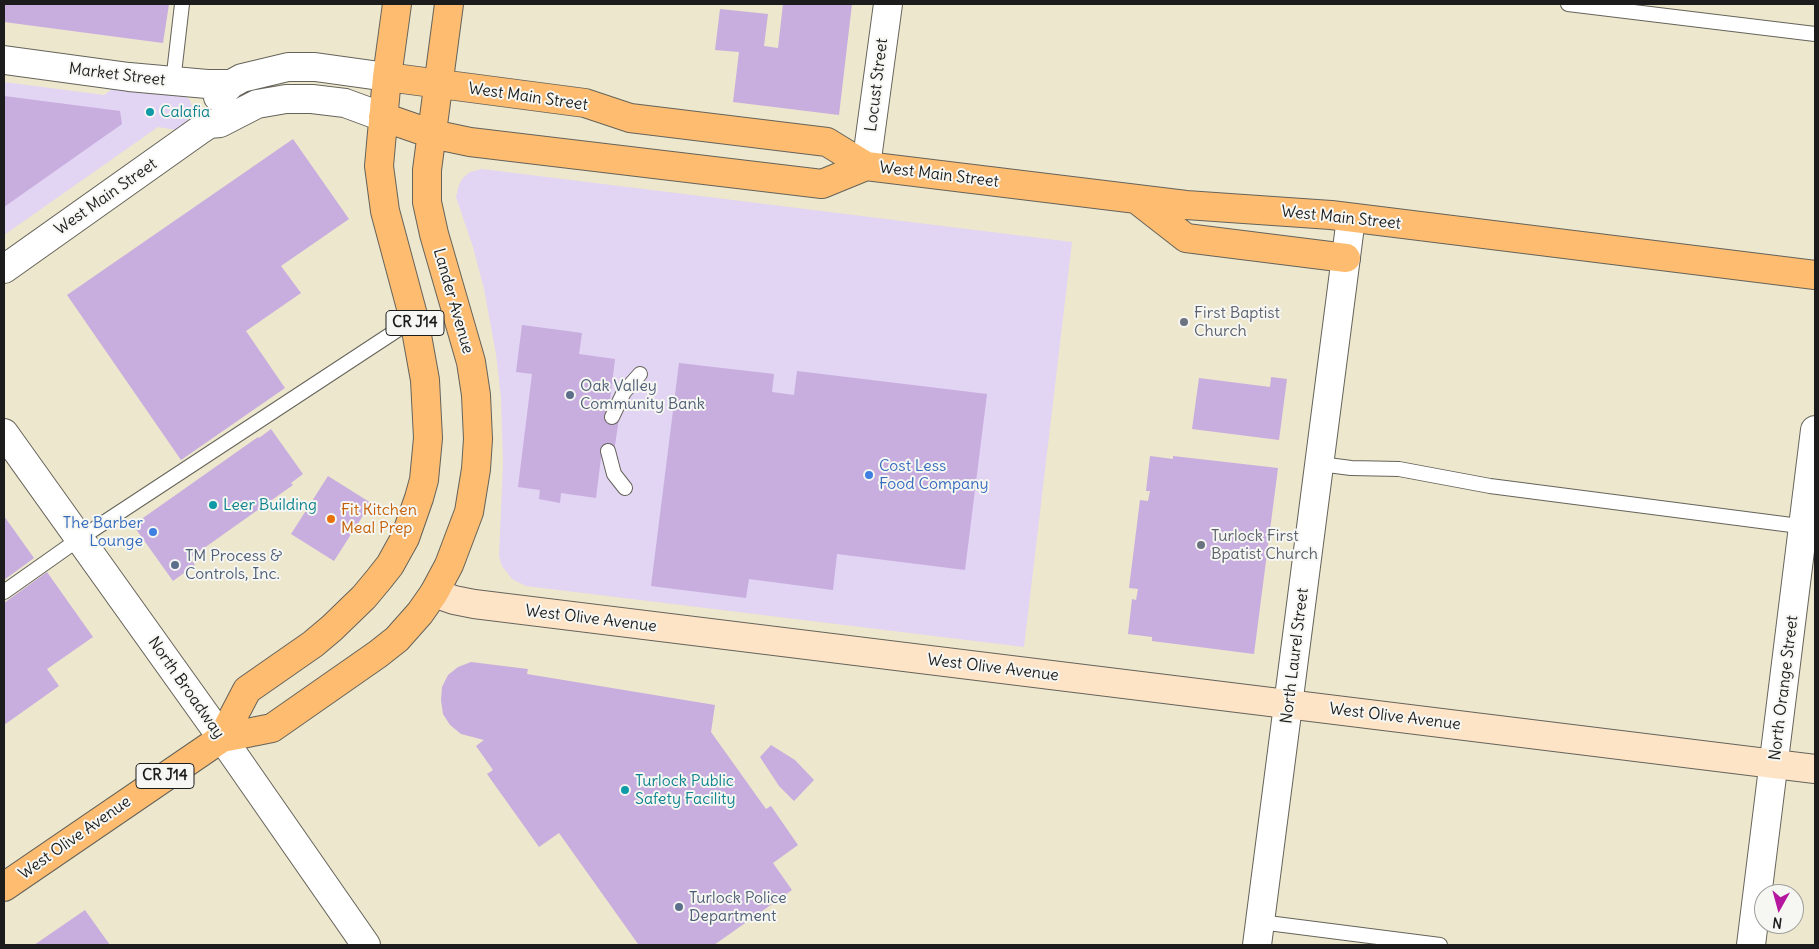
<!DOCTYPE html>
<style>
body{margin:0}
#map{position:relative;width:1819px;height:949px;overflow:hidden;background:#ede7cd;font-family:Delius,sans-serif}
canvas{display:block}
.frame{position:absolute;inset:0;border:5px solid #1c1c1c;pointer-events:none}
.north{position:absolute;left:1754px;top:884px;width:50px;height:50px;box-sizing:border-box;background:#f6f6f2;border:1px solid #9f9f9c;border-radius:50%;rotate:187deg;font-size:14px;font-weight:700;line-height:20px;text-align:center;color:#1c1c1c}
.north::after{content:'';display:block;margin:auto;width:18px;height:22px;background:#b5179e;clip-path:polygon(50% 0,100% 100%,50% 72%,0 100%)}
</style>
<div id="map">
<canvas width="1819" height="949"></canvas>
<div class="frame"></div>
<div class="north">N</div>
</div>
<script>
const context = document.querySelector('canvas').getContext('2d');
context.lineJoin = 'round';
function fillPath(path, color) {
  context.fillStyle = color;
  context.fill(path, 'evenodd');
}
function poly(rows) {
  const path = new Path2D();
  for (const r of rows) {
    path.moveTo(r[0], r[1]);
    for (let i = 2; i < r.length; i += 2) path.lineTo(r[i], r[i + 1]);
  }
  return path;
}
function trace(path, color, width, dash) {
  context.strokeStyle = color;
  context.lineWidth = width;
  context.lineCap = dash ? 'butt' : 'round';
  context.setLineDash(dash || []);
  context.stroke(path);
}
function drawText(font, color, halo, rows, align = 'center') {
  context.font = font + ' Delius,sans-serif';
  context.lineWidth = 4;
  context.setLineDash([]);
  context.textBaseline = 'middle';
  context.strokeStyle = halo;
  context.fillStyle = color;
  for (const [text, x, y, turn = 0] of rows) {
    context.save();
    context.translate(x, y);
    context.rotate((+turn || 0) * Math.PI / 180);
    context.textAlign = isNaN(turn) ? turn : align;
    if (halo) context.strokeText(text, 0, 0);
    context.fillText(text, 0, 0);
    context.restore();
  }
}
fillPath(poly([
 [4,82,104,95,118,85,185,96,190,100,193,110,190,118,177,130,158,127,4,235],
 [482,169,1072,242,1024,647,526,586,512,579,502,566,499,556,503,464,501,398,496,354,484,289,473,247,456,197,459,185,462,179,470,172]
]), '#e2d4f3');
fillPath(poly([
 [4,4,169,4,163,43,4,22],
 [783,4,852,4,839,115,733,102,739,52,715,50,720,9,768,14,764,46,778,48],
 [4,96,120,111,122,124,4,207],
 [293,139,349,219,281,266,301,293,246,331,285,388,181,460,67,295],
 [522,325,582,333,579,354,615,359,608,416,619,418,614,452,602,450,596,498,561,493,560,503,539,499,540,490,518,487,532,374,516,372],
 [679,363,774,374,772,392,794,395,797,371,987,394,965,570,837,554,833,590,749,579,746,598,651,586],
 [1271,377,1287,379,1279,440,1192,429,1199,378,1270,387],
 [271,429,303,474,291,483,293,485,190,558,195,565,173,581,133,525,258,437,259,438],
 [1150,456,1173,459,1173,456,1278,468,1254,654,1152,641,1152,637,1128,634,1132,599,1136,600,1138,589,1129,588,1140,500,1148,501,1150,491,1146,491],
 [328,476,371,503,334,561,291,534],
 [4,516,34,558,4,580],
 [47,572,93,637,47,669,59,686,4,725,4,603],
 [471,662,528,669,527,674,715,705,711,732,766,809,771,806,798,845,773,863,792,890,714,945,636,945,638,944,559,833,539,847,487,774,493,770,476,746,484,740,461,734,450,725,443,714,441,700,442,687,448,675,458,667],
 [771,745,795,760,814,780,794,801,779,786,760,757],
 [85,910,110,945,34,945]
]), '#c8addf');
const lane = poly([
 [1568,4,1815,34],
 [173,82,182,4],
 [612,417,624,392,640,374],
 [608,451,614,474,625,488],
 [1320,464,1351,468,1399,469,1490,486,1807,527],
 [4,592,79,539,414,319],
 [1260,922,1440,945]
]);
const street = poly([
 [4,60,129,77,207,84,231,84],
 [218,97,231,84,242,78,288,67,315,67,387,77],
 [866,166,888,4],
 [4,269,200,130,209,124,220,123,257,104,286,99,312,99,345,103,383,117],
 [4,433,222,738,366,945],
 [1257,945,1351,218],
 [1751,945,1815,430]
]);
const secondary = poly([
 [434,593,454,600,474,604,1815,769]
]);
const primary = poly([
 [387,77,585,103,630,118,827,142,866,166,1186,205,1331,215,1815,275],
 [383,117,432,134,470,142,822,184,866,166],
 [1136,199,1186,238,1346,258],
 [222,738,247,690,313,644,332,628,364,597,379,579,390,565,405,538,419,498,424,480,428,438,425,380,414,319,385,211,379,166,387,77,397,4],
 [4,887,222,738,272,728,378,654,397,639,420,613,434,593,449,565,469,512,476,469,478,439,476,395,471,362,434,234,427,202,427,170,449,4]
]);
trace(lane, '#65635a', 16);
trace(street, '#65635a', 30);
trace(secondary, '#65635a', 30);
trace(primary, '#65635a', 30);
trace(lane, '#fff', 14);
trace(street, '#fff', 28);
trace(secondary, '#fee4c6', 28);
trace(primary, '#fdbc70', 28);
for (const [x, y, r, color] of [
 [150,112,5,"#0f9aa8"],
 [1184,322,5,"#6b7280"],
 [570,395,5,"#5c6f8a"],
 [869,475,5,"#3f7fe0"],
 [213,505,5,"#0f9aa8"],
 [331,519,5,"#e8710a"],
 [153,532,5,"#3f7fe0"],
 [1201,545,5,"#6b7280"],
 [175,565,5,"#5c6f8a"],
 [625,790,5,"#0f9aa8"],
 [679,907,5,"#5c6f8a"]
]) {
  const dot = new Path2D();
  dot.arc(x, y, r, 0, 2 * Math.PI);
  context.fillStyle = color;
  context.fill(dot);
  trace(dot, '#f6f6f2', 2);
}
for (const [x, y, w] of [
 [415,323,58],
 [165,776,58]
]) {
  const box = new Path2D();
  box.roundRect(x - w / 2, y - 12.5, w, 25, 4);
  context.fillStyle = '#f6f6f2';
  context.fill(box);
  trace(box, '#1c1c1c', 1);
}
drawText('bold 15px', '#1c1c1c', null, [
 ["CR J14",415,323],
 ["CR J14",165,776]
]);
drawText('16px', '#1c1c1c', '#f6f6f2', [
 ["Market Street",117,75,7],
 ["Locust Street",877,85,-83],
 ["West Main Street",528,97,8],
 ["West Main Street",939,175,7],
 ["West Main Street",106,197,-35],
 ["West Main Street",1341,218,6],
 ["Lander Avenue",453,301,74],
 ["West Olive Avenue",591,619,7],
 ["North Laurel Street",1295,656,-83],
 ["West Olive Avenue",993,668,7],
 ["North Broadway",186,688,55],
 ["North Orange Street",1784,688,-83],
 ["West Olive Avenue",1395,717,7],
 ["West Olive Avenue",75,838,-35]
]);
drawText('16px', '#0d838f', '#f6f6f2', [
 ["Calafia",160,112],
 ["Leer Building",223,505],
 ["Turlock Public",635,781],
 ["Safety Facility",635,799]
], 'left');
drawText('16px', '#5b616d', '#f6f6f2', [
 ["First Baptist",1194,313],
 ["Church",1194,331],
 ["Turlock First",1211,536],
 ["Bpatist Church",1211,554]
], 'left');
drawText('16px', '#4e5e75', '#f6f6f2', [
 ["Oak Valley",580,386],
 ["Community Bank",580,404],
 ["TM Process &",185,556],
 ["Controls, Inc.",185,574],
 ["Turlock Police",689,898],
 ["Department",689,916]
], 'left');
drawText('16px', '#366cbe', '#f6f6f2', [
 ["Cost Less",879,466],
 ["Food Company",879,484],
 ["The Barber",143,523,"right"],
 ["Lounge",143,541,"right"]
], 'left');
drawText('16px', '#c56008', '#f6f6f2', [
 ["Fit Kitchen",341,510],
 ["Meal Prep",341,528]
], 'left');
</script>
